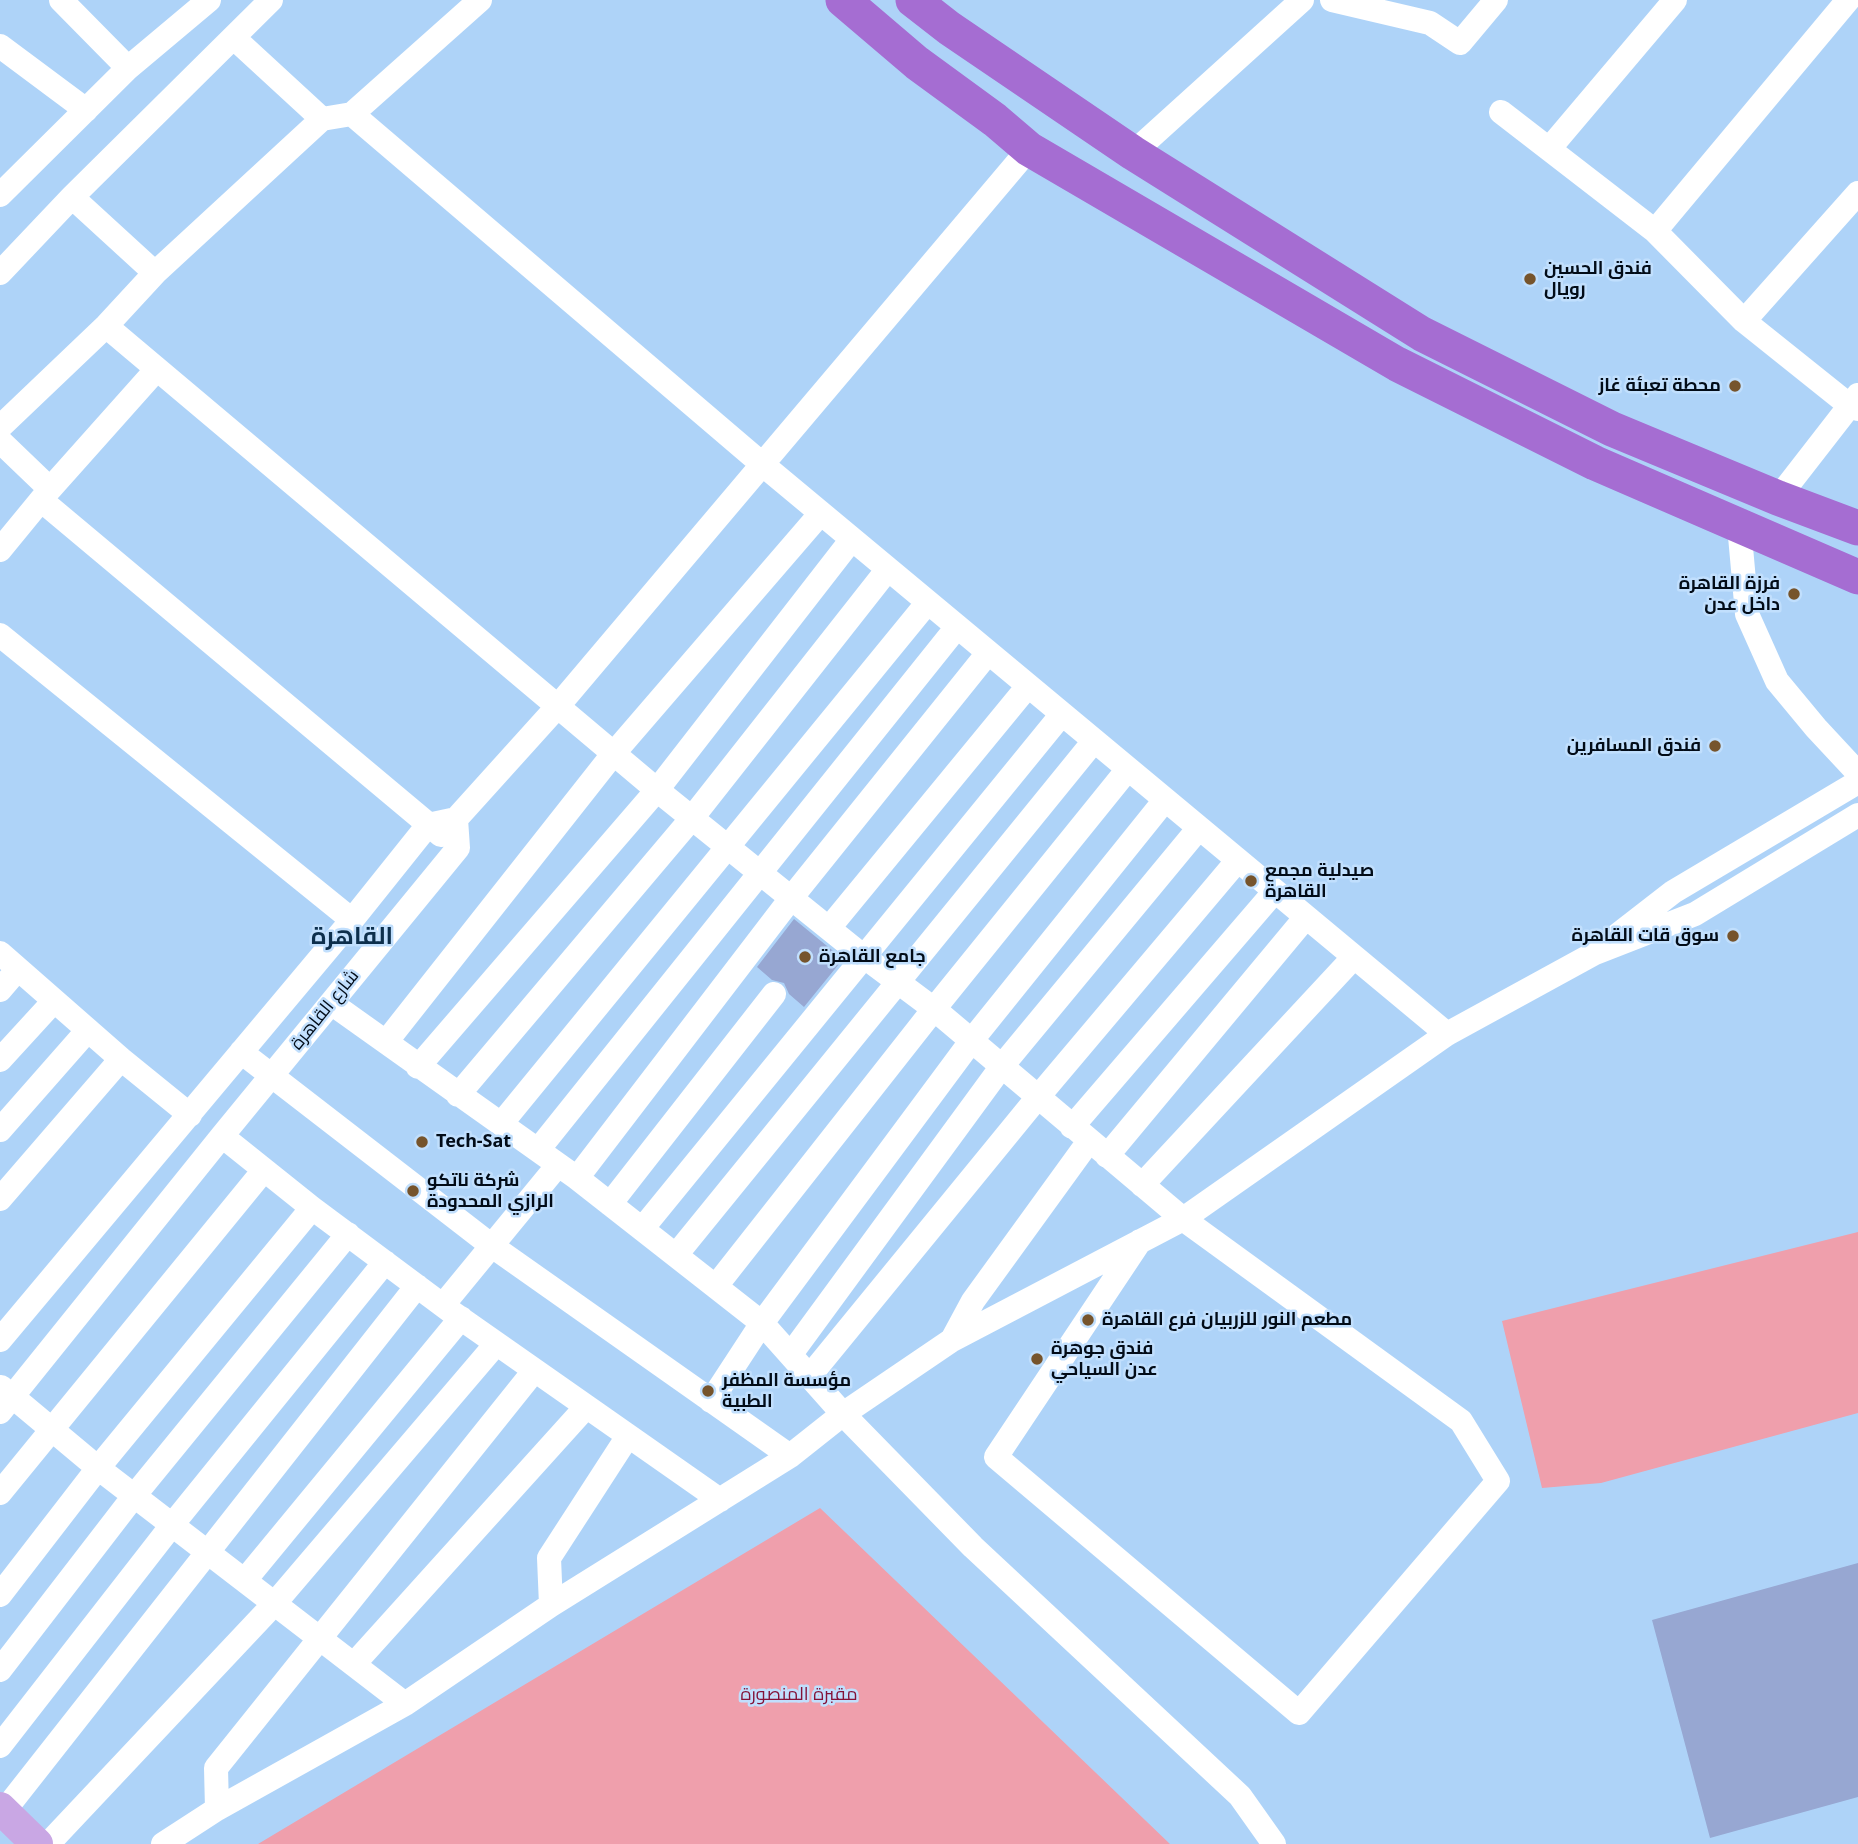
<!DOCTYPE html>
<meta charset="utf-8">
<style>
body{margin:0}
canvas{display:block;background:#aed3f8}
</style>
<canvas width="1858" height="1844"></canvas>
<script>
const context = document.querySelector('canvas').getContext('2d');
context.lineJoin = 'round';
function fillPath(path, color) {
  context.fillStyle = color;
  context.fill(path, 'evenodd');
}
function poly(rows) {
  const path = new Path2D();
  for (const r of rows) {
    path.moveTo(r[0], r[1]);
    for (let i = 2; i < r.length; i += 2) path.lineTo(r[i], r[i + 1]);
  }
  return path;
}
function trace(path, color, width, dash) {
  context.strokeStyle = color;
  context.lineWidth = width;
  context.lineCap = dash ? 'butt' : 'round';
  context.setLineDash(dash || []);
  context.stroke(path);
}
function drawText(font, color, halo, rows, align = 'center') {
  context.font = font + ' "Noto Sans",Cairo,sans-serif';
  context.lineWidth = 5;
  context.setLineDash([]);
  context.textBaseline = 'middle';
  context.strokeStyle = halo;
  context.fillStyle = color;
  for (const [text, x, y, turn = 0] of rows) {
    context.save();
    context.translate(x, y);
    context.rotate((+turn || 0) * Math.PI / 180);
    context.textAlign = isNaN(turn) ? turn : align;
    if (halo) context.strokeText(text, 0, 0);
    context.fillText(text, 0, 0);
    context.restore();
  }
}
fillPath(poly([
 [1858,1232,1858,1413,1601,1483,1542,1488,1502,1321],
 [820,1508,1170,1844,258,1844]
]), '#ef9fac');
fillPath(poly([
 [794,919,843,959,804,1007,789,994,784,983,772,980,757,967],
 [1858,1563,1858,1797,1710,1838,1652,1620]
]), '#97a7d2');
trace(poly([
 [61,0,128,68],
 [1332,0,1430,23,1460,43,1496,0],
 [234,38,322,119],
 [0,46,86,110],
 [1501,112,1655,231,1744,321,1849,405,1858,409],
 [352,114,762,464,1447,1034],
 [1549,149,1675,0],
 [1133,153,1302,0],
 [0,195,128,68,209,0],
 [72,197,155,273],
 [1655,231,1848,0],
 [0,273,72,197,271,0],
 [1744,321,1858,193],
 [106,326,657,790,863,956,934,1009,1183,1219,1461,1421,1498,1481,1299,1713,996,1457,1140,1241],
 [0,427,106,326,155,273,322,119,352,114,480,0],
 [0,441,50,489],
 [1778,498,1858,395],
 [41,500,441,835],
 [1739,525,1747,614,1777,681,1816,728,1858,773],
 [0,550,50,489,157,369],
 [0,635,352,920],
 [456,819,558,706,1029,149],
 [829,928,1028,686],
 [1615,937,1673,892,1858,782],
 [0,953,121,1059,190,1115],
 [0,990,18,969],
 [331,1003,577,1178,762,1323,843,1414,973,1547,1240,1796,1274,1844],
 [386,1042,614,753,821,513],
 [241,1052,492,1246,790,1456],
 [0,1060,54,1001],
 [418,1067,657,790,852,539],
 [458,1095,692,818,888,569],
 [501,1124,928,602],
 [1072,1127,1275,891],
 [0,1130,88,1030],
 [222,1136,312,1208,453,1313,720,1500],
 [538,1150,957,627],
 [1107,1156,1306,917],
 [577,1178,792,897,988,653],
 [1142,1185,1354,957],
 [0,1199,121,1059],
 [610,1204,774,994],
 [642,1229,1062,714],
 [676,1255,1094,741],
 [716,1286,934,1009,1128,769],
 [443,1305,558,1165],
 [0,1340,352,920,428,825,456,819],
 [952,1340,973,1301,1089,1141],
 [791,1354,1002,1066,1199,828],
 [809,1377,1038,1097,1238,860],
 [1,1387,98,1468,405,1704],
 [711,1401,762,1323,972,1040,1165,800],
 [0,1412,222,1136,458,848,456,819],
 [0,1493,264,1170],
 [245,1580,461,1318],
 [0,1595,98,1468,312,1208],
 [551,1605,549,1558,628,1436],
 [354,1664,586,1407],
 [0,1670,134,1496,348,1234],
 [0,1746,172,1525,385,1262],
 [217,1809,216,1768,534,1371],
 [4,1811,417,1286],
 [48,1844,275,1603,496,1344],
 [163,1844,217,1809,405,1704,551,1605,790,1456,843,1414,952,1340,1183,1219,1447,1034,1595,953,1695,914,1858,815]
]), '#fff', 24);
trace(poly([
 [0,1808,37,1844]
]), '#c9a7e4', 32);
trace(poly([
 [843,0,917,63,995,120,1029,149,1397,364,1595,463,1858,577],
 [913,0,949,28,1133,153,1422,334,1612,429,1778,498,1858,528]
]), '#a56dd2', 35);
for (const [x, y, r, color] of [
 [1530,279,7,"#76542c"],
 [1735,386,7,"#76542c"],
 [1794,594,7,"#76542c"],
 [1715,746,7,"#76542c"],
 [1251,881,7,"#76542c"],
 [1733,936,7,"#76542c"],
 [805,957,7,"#76542c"],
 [422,1142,7,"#76542c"],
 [413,1191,7,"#76542c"],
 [1088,1320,7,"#76542c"],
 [1037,1359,7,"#76542c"],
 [708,1391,7,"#76542c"]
]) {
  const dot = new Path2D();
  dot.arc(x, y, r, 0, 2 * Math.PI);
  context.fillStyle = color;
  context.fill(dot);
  trace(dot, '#c1dffd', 2.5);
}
drawText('bold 18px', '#020c18', '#c1dffd', [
 ["فندق الحسين",1544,269],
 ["رويال",1544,290],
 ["محطة تعبئة غاز",1721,386,"right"],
 ["فرزة القاهرة",1780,584,"right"],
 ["داخل عدن",1780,605,"right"],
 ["فندق المسافرين",1701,746,"right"],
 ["صيدلية مجمع",1265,871],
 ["القاهرة",1265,892],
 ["سوق قات القاهرة",1719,936,"right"],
 ["جامع القاهرة",819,957],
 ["Tech-Sat",436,1142],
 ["شركة ناتكو",427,1181],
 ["الرازي المحدودة",427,1202],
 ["مطعم النور للزربيان فرع القاهرة",1102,1320],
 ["فندق جوهرة",1051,1349],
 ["عدن السياحي",1051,1370],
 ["مؤسسة المظفر",722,1381],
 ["الطبية",722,1402]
], 'left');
drawText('18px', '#020c18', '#c1dffd', [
 ["شارع القاهرة",325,1010,-51]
]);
drawText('18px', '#831238', '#c1dffd', [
 ["مقبرة المنصورة",799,1695]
]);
drawText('bold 24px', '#0d2f4c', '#c1dffd', [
 ["القاهرة",352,937]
]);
</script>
